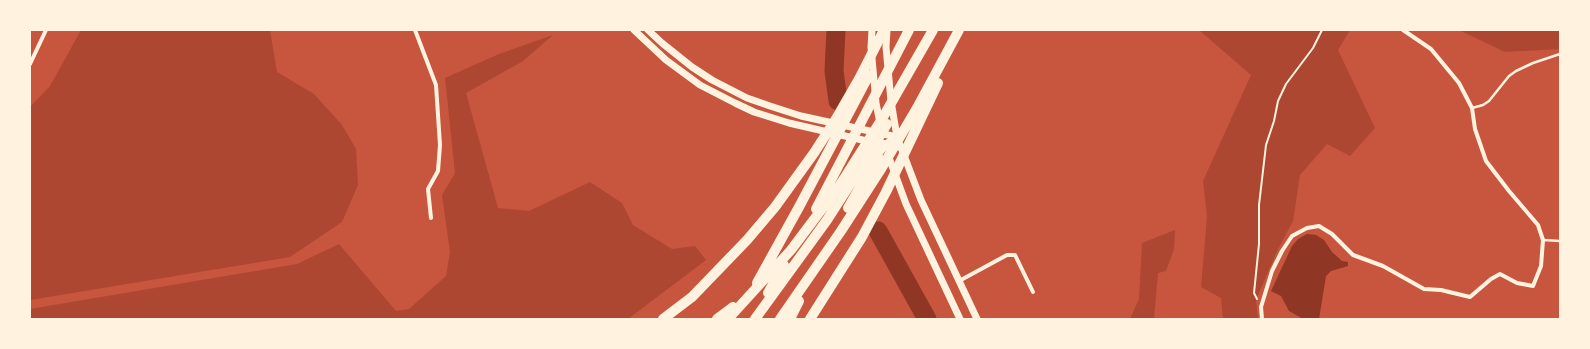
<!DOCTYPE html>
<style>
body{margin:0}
#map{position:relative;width:1590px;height:349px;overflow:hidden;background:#c8553d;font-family:"Alegreya Sans",sans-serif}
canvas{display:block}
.frame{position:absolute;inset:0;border:31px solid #fff3e0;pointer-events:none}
</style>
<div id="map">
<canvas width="1590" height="349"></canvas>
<div class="frame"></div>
</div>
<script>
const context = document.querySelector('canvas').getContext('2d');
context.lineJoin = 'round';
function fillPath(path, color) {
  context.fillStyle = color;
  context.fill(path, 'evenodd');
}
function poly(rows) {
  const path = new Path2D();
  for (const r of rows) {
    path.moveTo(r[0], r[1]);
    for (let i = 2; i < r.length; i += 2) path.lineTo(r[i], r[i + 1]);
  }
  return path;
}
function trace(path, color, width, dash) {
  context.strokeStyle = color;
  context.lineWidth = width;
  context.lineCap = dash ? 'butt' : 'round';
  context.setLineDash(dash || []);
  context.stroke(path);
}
fillPath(poly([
 [81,30,270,30,277,72,314,94,342,125,356,149,358,185,342,222,290,257,30,300,30,107,50,86],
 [1199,30,1350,30,1338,50,1375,128,1350,156,1327,144,1300,175,1293,221,1277,251,1256,300,1258,319,1223,319,1221,298,1201,287,1207,217,1203,181,1251,75],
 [1459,30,1560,30,1560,49,1505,52],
 [553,35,523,61,466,93,498,208,529,211,590,182,622,203,633,225,672,249,695,246,706,260,628,319,30,319,30,309,297,264,339,244,396,311,409,309,446,276,450,252,442,195,455,173,445,78,499,54],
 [1175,230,1174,249,1166,271,1158,273,1154,319,1130,319,1139,299,1142,243]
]), '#ae4732');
fillPath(poly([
 [1307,234,1316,235,1324,240,1332,252,1342,261,1348,262,1348,266,1331,271,1326,276,1319,319,1303,319,1289,311,1281,296,1271,291,1292,246,1298,239]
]), '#8f3625');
trace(poly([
 [836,30,834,71,838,101],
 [878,231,927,319]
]), '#8f3625', 19);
trace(poly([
 [1257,299,1254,293,1259,244,1259,205,1266,145,1274,121,1278,101,1286,84,1313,48,1322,30]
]), '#fff3e0', 2);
trace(poly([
 [1472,108,1483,105,1489,101,1509,76,1516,71,1533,63,1560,54],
 [1543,240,1560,241]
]), '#fff3e0', 2.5);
trace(poly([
 [415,30,436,85,440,145,438,171,428,189,431,218],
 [30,64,46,30],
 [959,281,1007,255,1015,255,1033,292],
 [1262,319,1261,307,1272,271,1282,251,1292,236,1307,228,1319,226,1332,234,1353,255,1383,266,1424,289,1441,290,1470,297,1491,279,1500,274,1517,283,1533,286,1541,266,1543,240,1538,225,1509,191,1486,161,1475,129,1472,108,1459,83,1431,49,1403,30]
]), '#fff3e0', 4);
trace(poly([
 [634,30,666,60,700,85,735,103,754,112,789,123,884,145,897,137],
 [648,30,662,43,692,67,712,80,747,98,770,106,801,116,897,137]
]), '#fff3e0', 7);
trace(poly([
 [872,30,871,47,876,103,880,123],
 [887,30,886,47,891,101,897,137,921,200,977,319],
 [888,155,906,204,960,319]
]), '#fff3e0', 7);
trace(poly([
 [871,161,884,145],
 [848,208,878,156],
 [816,209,909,30],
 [757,283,799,207,869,75],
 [768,293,784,265],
 [663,319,692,297,747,240,775,207,814,153,836,119,859,79,884,30],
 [717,319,733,307],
 [728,319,791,250,840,185,882,119,933,30],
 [755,319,827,220,865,161,887,124],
 [780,319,841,231,881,169,917,108,959,30],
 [790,319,799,301],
 [810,319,862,237,886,192,938,83]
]), '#fff3e0', 10);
</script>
